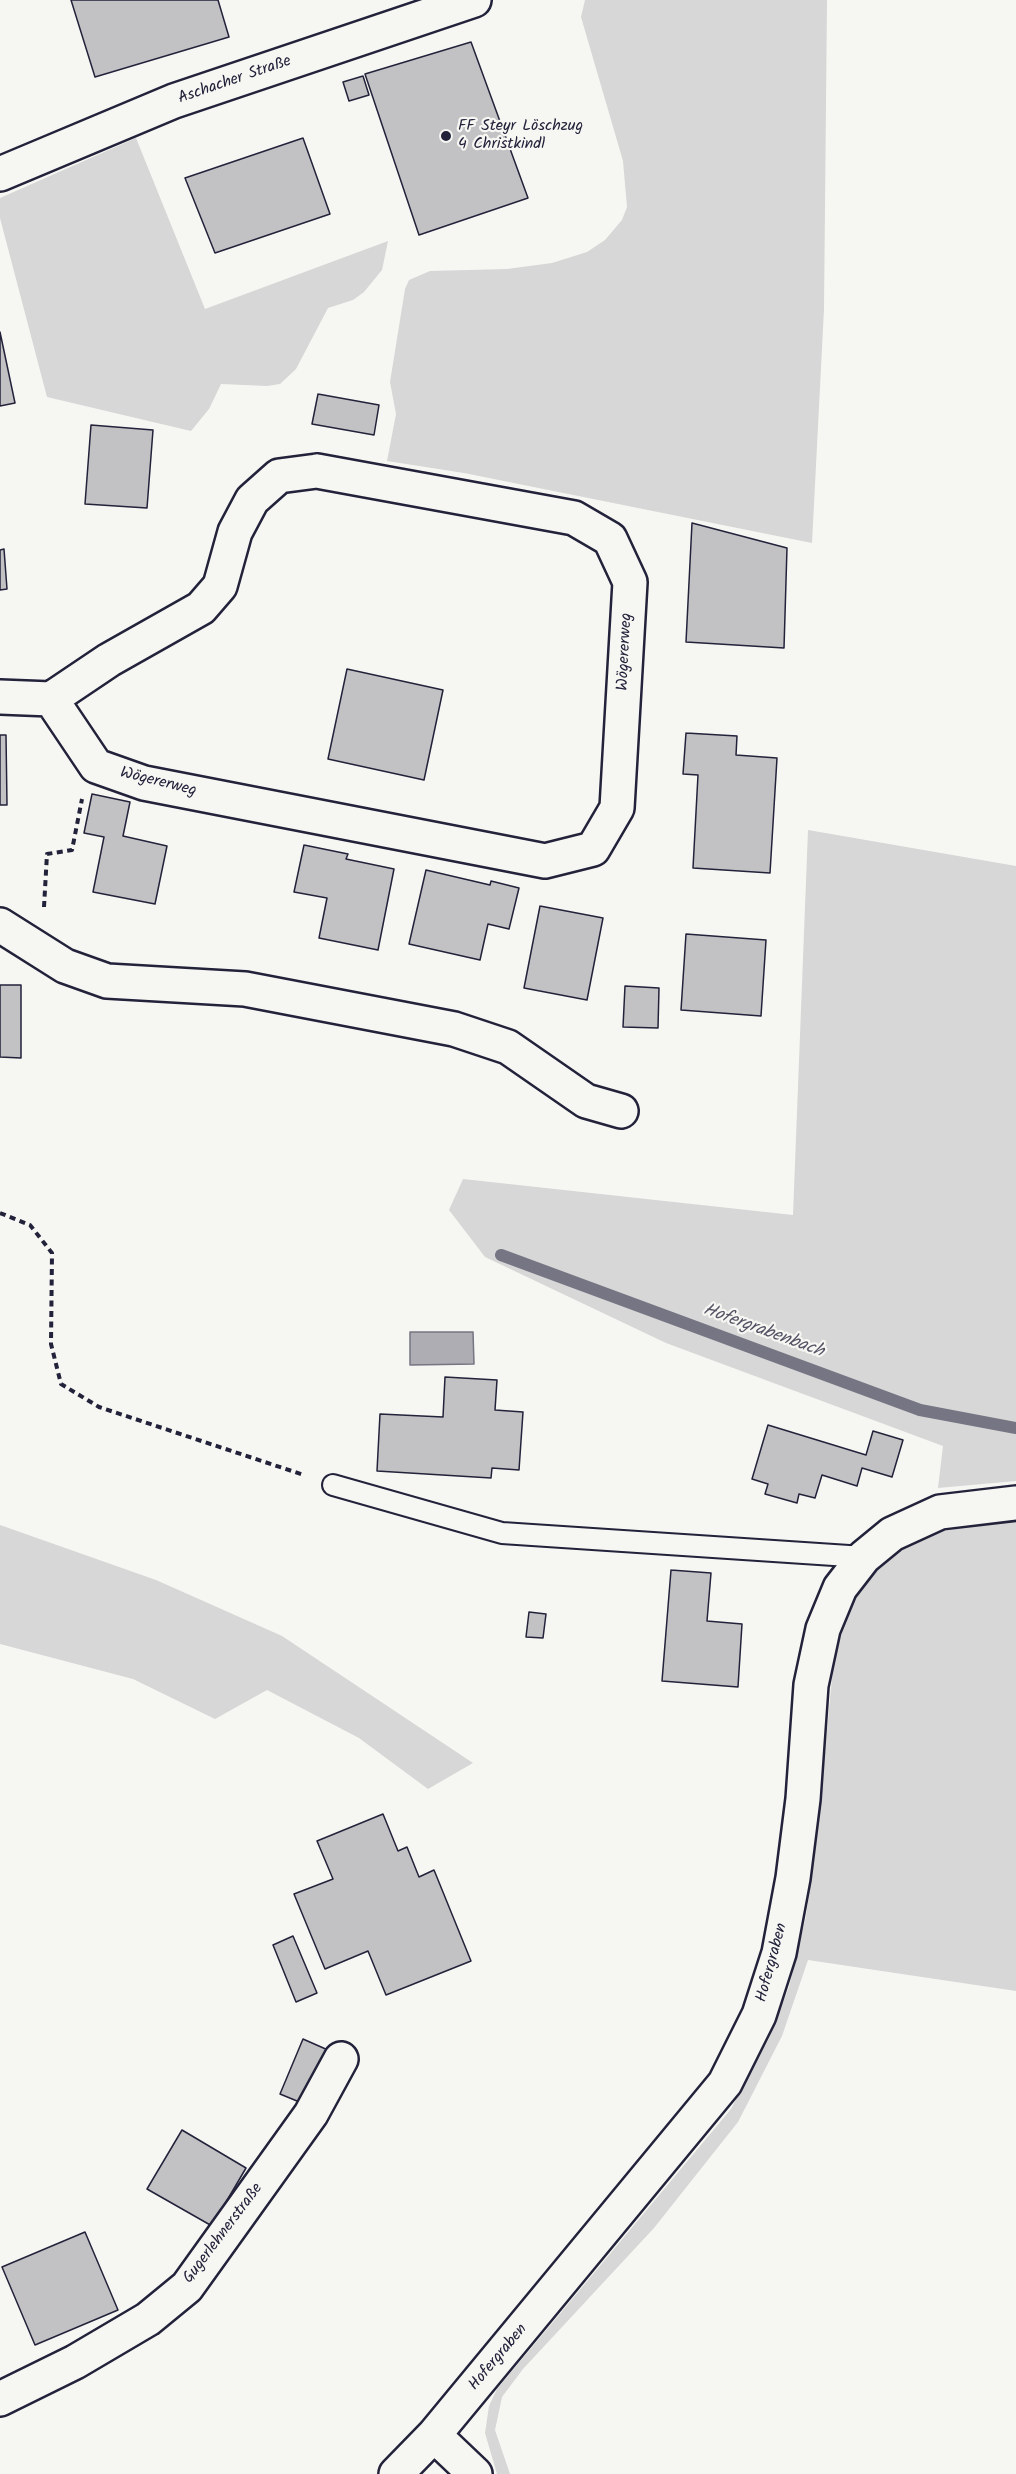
<!DOCTYPE html>
<meta charset="utf-8">
<style>
body{margin:0}
canvas{display:block;background:#f6f6f2}
</style>
<canvas width="1016" height="2474"></canvas>
<script>
const context = document.querySelector('canvas').getContext('2d');
context.lineJoin = 'round';
function fillPath(path, color) {
  context.fillStyle = color;
  context.fill(path, 'evenodd');
}
function poly(rows) {
  const path = new Path2D();
  for (const r of rows) {
    path.moveTo(r[0], r[1]);
    for (let i = 2; i < r.length; i += 2) path.lineTo(r[i], r[i + 1]);
  }
  return path;
}
function trace(path, color, width, dash) {
  context.strokeStyle = color;
  context.lineWidth = width;
  context.lineCap = dash ? 'butt' : 'round';
  context.setLineDash(dash || []);
  context.stroke(path);
}
function drawText(font, color, halo, rows, align = 'center') {
  context.font = font + ' Kalam,sans-serif';
  context.lineWidth = 4.5;
  context.setLineDash([]);
  context.textBaseline = 'middle';
  context.strokeStyle = halo;
  context.fillStyle = color;
  for (const [text, x, y, turn = 0] of rows) {
    context.save();
    context.translate(x, y);
    context.rotate((+turn || 0) * Math.PI / 180);
    context.textAlign = isNaN(turn) ? turn : align;
    if (halo) context.strokeText(text, 0, 0);
    context.fillText(text, 0, 0);
    context.restore();
  }
}
fillPath(poly([
 [585,0,827,0,824,309,812,543,464,473,387,461,396,414,390,382,405,289,409,280,430,271,507,269,552,263,587,252,605,240,622,220,627,207,623,161,581,17],
 [136,138,205,309,388,241,382,270,364,292,353,300,328,308,296,369,280,384,267,386,221,384,209,409,191,431,47,397,0,218,0,198],
 [808,830,1016,866,1016,1481,938,1488,943,1446,666,1343,485,1257,449,1210,463,1179,793,1215],
 [1016,1518,1016,1991,808,1960,782,2036,738,2122,654,2228,523,2369,502,2397,495,2430,510,2474,497,2474,485,2433,489,2406,497,2389,731,2109,769,2038,789,1987,806,1916,817,1838,834,1656,852,1604,879,1565,906,1544,933,1529],
 [0,1525,156,1580,282,1636,473,1763,428,1789,359,1738,267,1690,215,1719,133,1679,0,1644]
]), '#d7d7d7');
const water = poly([
 [410,1332,473,1332,474,1364,410,1365,410,1332]
]);
fillPath(water, '#adadb3');
trace(water, '#757583', 1.5);
trace(poly([
 [501,1255,920,1410,1016,1428]
]), '#757583', 12);
const building = poly([
 [71,0,218,0,229,37,95,77,71,0],
 [471,42,528,198,419,235,365,74,471,42],
 [363,76,369,95,349,101,343,82,363,76],
 [303,138,330,214,215,253,185,178,303,138],
 [0,332,15,403,0,406,0,332],
 [318,394,379,405,374,435,312,424,318,394],
 [91,425,153,430,147,508,85,504,91,425],
 [692,523,787,548,784,648,686,642,692,523],
 [4,549,7,589,0,590,0,550,4,549],
 [347,669,443,690,424,780,328,759,347,669],
 [686,733,737,736,736,755,777,758,770,873,693,868,698,775,683,774,686,733],
 [0,735,6,735,7,805,0,805,0,735],
 [92,794,130,802,123,836,167,846,155,904,93,892,104,837,84,833,92,794],
 [304,845,348,854,346,859,394,869,378,950,319,938,327,898,294,892,304,845],
 [426,870,490,885,491,881,519,888,509,929,488,924,480,960,409,944,426,870],
 [540,906,603,918,587,1000,524,988,540,906],
 [686,934,766,940,761,1016,681,1010,686,934],
 [0,985,21,985,21,1058,0,1057,0,985],
 [625,986,659,988,658,1028,623,1027,625,986],
 [445,1377,497,1380,495,1410,523,1412,519,1470,492,1468,491,1478,377,1471,380,1414,443,1417,445,1377],
 [768,1425,866,1455,873,1431,903,1440,892,1477,862,1468,857,1486,822,1475,815,1498,799,1494,797,1503,765,1494,768,1484,752,1479,768,1425],
 [671,1570,711,1573,707,1621,742,1624,738,1687,662,1681,671,1570],
 [529,1612,546,1614,543,1638,526,1637,529,1612],
 [383,1814,398,1851,407,1847,419,1877,434,1870,471,1961,386,1995,368,1951,325,1969,294,1894,333,1879,317,1841,383,1814],
 [293,1936,317,1993,296,2002,273,1945,293,1936],
 [303,2039,337,2054,314,2108,280,2094,303,2039],
 [182,2130,246,2168,212,2226,147,2189,182,2130],
 [85,2232,118,2310,35,2345,2,2267,85,2232]
]);
fillPath(building, '#c2c2c4');
trace(building, '#22223b', 1.5);
const lane = poly([
 [333,1485,502,1533,864,1557]
]);
const street = poly([
 [317,471,574,518,610,539,630,582,617,808,593,849,545,861,144,783,96,766,51,699,109,660,201,608,220,586,235,532,252,500,279,476,317,471],
 [0,697,51,699],
 [0,925,65,966,107,981,245,989,454,1029,508,1047,586,1101,621,1111],
 [0,2399,75,2362,148,2319,187,2287,311,2114,341,2059],
 [434,2435,475,2474],
 [396,2474,434,2435,725,2083,759,2015,779,1953,793,1878,803,1799,811,1685,823,1629,840,1588,864,1557,892,1534,940,1512,1016,1503]
]);
const secondary = poly([
 [0,174,174,101,474,0]
]);
trace(lane, '#22223b', 24);
trace(street, '#22223b', 38);
trace(secondary, '#22223b', 38);
trace(poly([
 [44,907,47,854,72,850,82,799],
 [0,1213,30,1225,52,1253,51,1344,61,1384,99,1407,304,1475]
]), '#22223b', 4, [6, 4.5]);
trace(lane, '#f6f6f2', 20);
trace(street, '#f6f6f2', 33);
trace(secondary, '#f6f6f2', 33);
for (const [x, y, r, color] of [
 [446,136,6,"#22223b"]
]) {
  const dot = new Path2D();
  dot.arc(x, y, r, 0, 2 * Math.PI);
  context.fillStyle = color;
  context.fill(dot);
  trace(dot, '#f6f6f2', 2);
}
drawText('16px', '#22223b', '#f6f6f2', [
 ["Aschacher Straße",235,81,-19],
 ["Wögererweg",626,652,-87],
 ["Wögererweg",158,783,14],
 ["Hofergraben",773,1963,-75],
 ["Gugerlehnerstraße",224,2234,-53],
 ["Hofergraben",499,2358,-50]
]);
drawText('16px', '#22223b', '#f6f6f2', [
 ["FF Steyr Löschzug",458,127],
 ["4 Christkindl",458,145]
], 'left');
drawText('italic 18px', '#535365', '#f6f6f2', [
 ["Hofergrabenbach",763,1332,20]
]);
</script>
